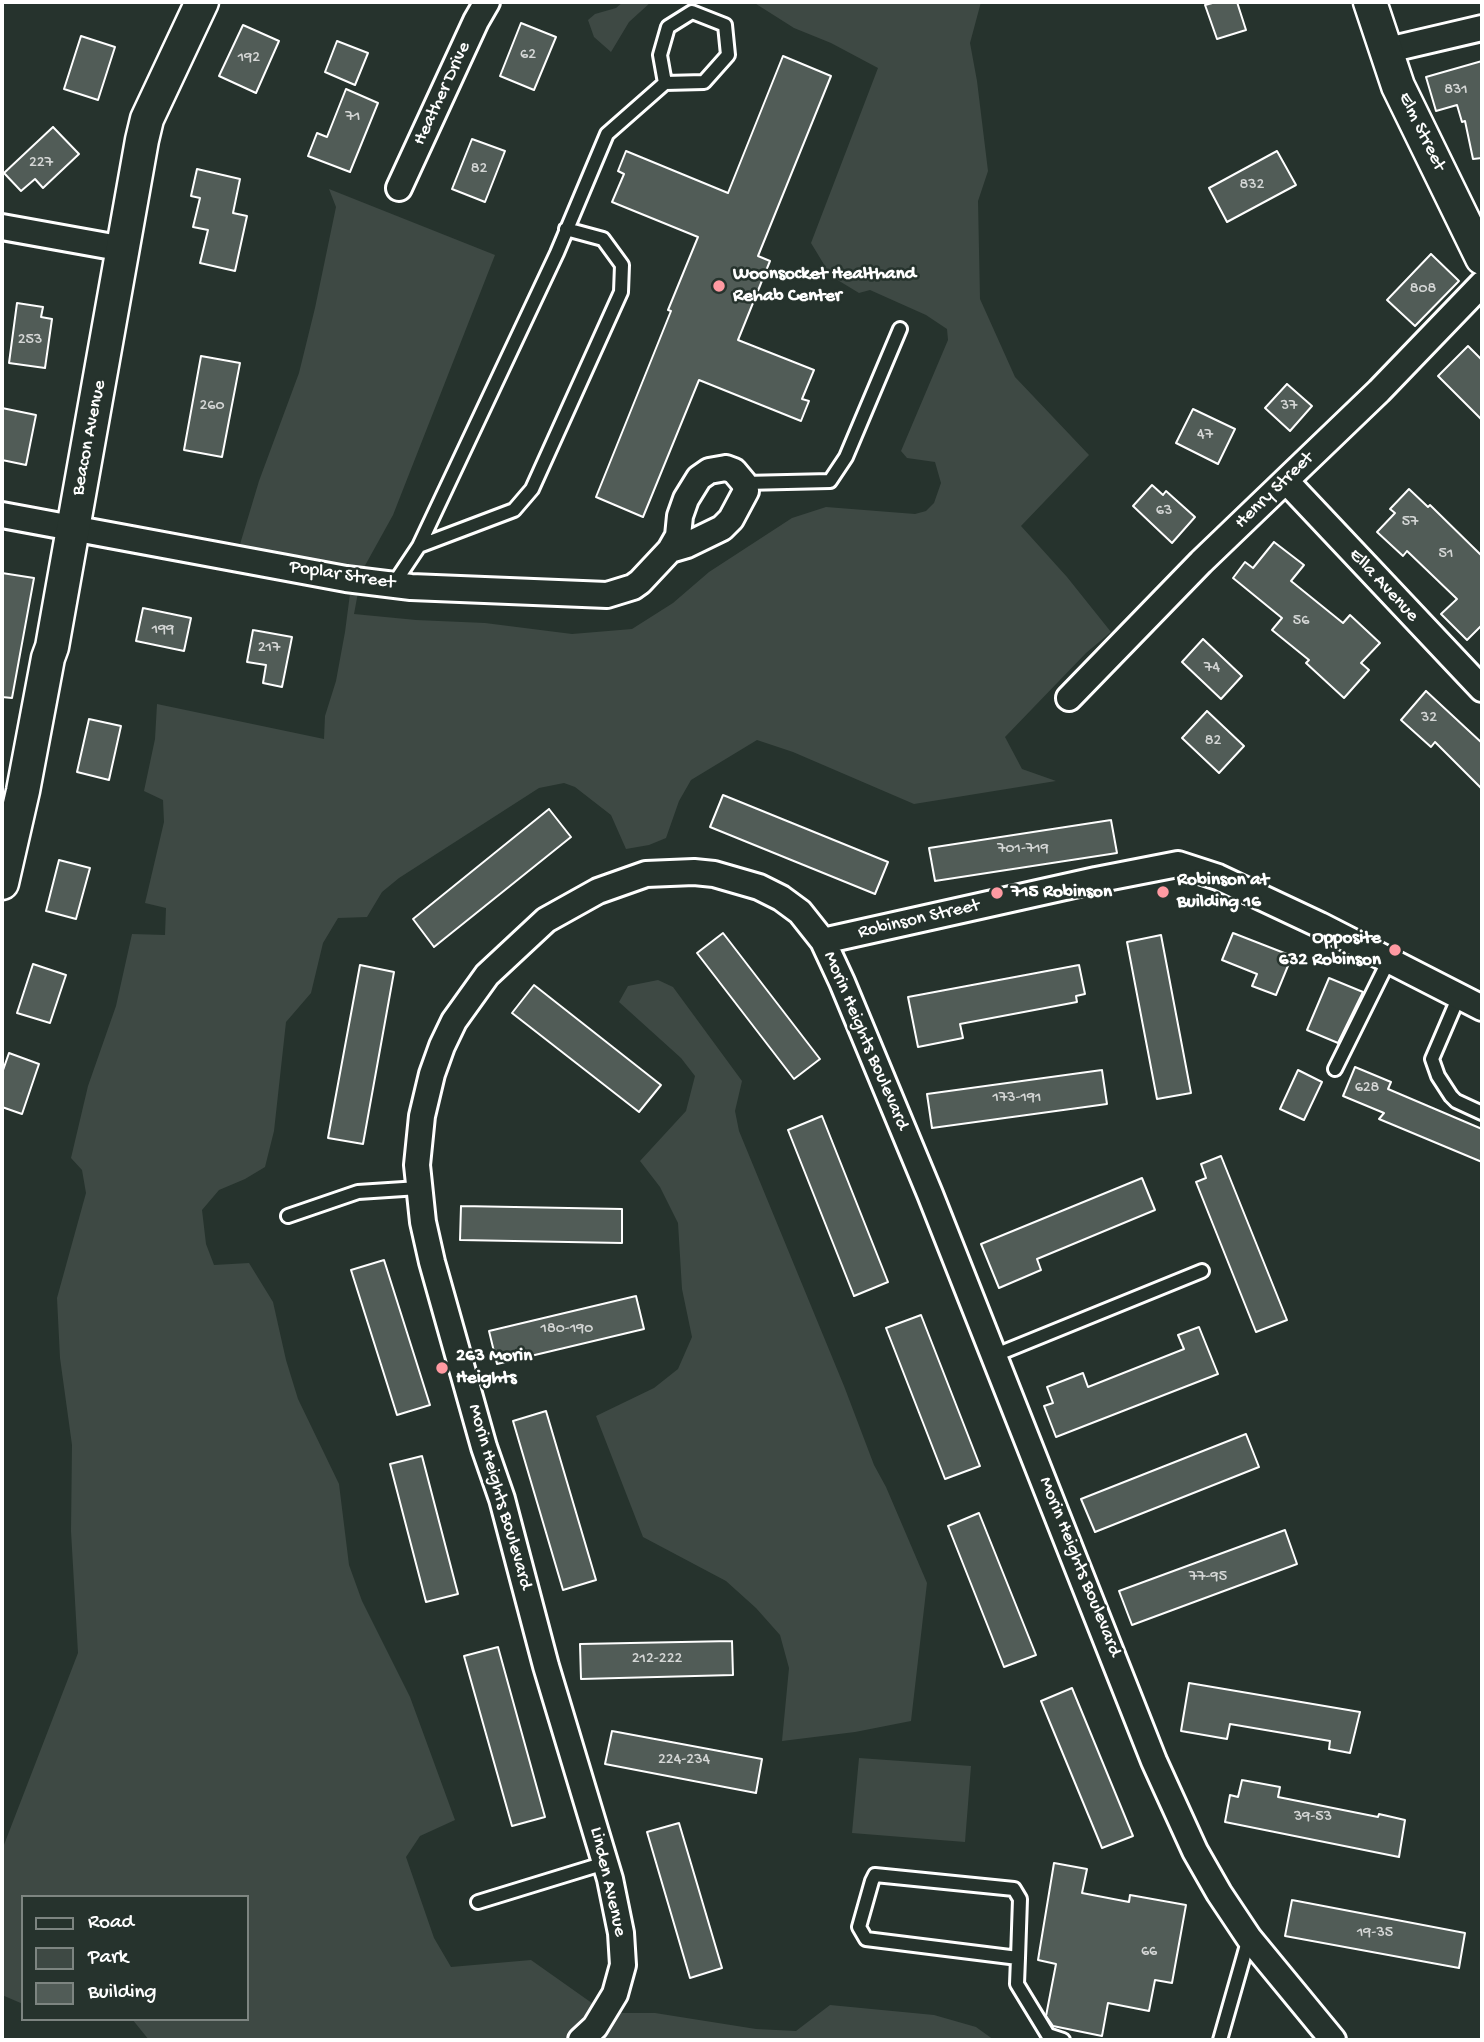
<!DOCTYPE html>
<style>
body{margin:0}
#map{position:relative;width:1484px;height:2042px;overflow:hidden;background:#26332d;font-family:"Gochi Hand",sans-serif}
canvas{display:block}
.frame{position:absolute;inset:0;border:4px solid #fff;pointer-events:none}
.legend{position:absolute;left:21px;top:1895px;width:228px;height:126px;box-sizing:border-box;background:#26332d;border:2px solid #7d8581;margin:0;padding:9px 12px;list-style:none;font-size:21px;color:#fff}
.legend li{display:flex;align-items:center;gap:14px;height:35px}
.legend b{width:35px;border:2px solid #7d8581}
</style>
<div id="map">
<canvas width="1484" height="2042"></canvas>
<div class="frame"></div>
<ul class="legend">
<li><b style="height:9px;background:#26332d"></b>Road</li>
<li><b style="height:19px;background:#3e4944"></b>Park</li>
<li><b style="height:19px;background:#515c57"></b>Building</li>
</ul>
</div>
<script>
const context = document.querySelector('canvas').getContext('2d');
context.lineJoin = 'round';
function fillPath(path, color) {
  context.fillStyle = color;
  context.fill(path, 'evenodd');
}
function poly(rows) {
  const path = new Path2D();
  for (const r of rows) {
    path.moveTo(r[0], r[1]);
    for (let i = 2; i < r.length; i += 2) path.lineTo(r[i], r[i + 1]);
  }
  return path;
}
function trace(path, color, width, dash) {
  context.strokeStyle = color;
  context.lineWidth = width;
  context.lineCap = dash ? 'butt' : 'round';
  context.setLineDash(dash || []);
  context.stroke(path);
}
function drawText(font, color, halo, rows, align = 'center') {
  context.font = font + ' "Gochi Hand",sans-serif';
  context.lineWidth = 5;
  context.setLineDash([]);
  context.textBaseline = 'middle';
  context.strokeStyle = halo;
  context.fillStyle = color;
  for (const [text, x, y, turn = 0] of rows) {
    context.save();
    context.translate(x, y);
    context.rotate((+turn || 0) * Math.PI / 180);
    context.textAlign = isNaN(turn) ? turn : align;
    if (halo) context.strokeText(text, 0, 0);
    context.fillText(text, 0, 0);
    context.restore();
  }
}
fillPath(poly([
 [623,2,651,2,629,22,611,52,594,37,588,20,595,14,616,8],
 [753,2,981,2,970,43,977,81,988,171,978,201,980,299,1015,377,1089,455,1021,526,1067,577,1111,632,1086,653,1005,737,1022,769,1056,781,914,804,793,752,757,740,691,780,679,801,666,838,649,845,626,849,611,815,575,787,564,783,539,788,399,878,382,892,367,917,338,918,323,943,311,993,286,1022,274,1131,265,1167,245,1179,219,1190,202,1210,206,1244,214,1265,249,1263,273,1302,286,1360,298,1399,339,1484,349,1565,362,1601,410,1697,455,1820,420,1836,406,1857,434,1938,451,1967,531,1960,606,2013,655,2013,756,2029,796,2031,830,2005,934,2015,976,2027,994,2040,149,2040,132,2019,247,2019,247,1897,23,1897,23,2004,2,1995,2,1850,78,1653,71,1531,72,1445,60,1358,57,1298,86,1193,82,1170,71,1158,88,1086,116,1006,132,934,165,935,166,908,145,903,164,822,163,800,144,791,155,739,157,704,324,739,325,716,336,681,345,632,353,571,238,551,259,481,299,373,315,308,336,207,329,189,495,255,393,515,362,571,354,614,416,620,485,623,572,634,632,629,673,603,709,572,792,518,826,507,915,514,926,511,934,503,941,483,935,462,907,458,901,451,948,340,947,329,926,315,870,290,859,293,831,276,811,243,878,68,831,43,794,28],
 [658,980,673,987,742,1081,735,1111,739,1131,844,1386,874,1465,886,1487,927,1583,911,1721,855,1732,782,1741,789,1668,780,1635,756,1608,726,1581,643,1537,596,1416,654,1388,678,1369,692,1337,682,1289,678,1223,660,1187,640,1161,686,1111,695,1076,681,1058,619,1002,628,986],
 [859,1758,971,1766,965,1842,852,1833]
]), '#3e4944');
const building = poly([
 [1216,2,1237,2,1246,30,1217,39,1205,5,1216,2],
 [521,23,556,37,534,90,500,76,521,23],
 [243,25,279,41,256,93,219,76,243,25],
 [81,36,115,47,98,100,64,89,81,36],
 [337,41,368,53,355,85,325,72,337,41],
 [783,56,831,76,758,256,770,261,738,340,814,370,802,399,809,401,801,421,699,380,643,517,596,497,671,311,668,310,698,237,612,202,624,174,618,171,626,151,728,193,783,56],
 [1482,61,1482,158,1473,159,1465,121,1462,122,1457,105,1436,111,1426,77,1482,61],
 [346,89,378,103,350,172,308,156,317,133,327,137,346,89],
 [53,127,79,154,43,188,35,179,21,191,4,173,53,127],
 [472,139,505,151,485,202,452,189,472,139],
 [1277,151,1296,185,1227,222,1209,188,1277,151],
 [197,169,240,179,233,213,247,216,235,271,200,263,208,230,193,227,200,198,191,196,197,169],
 [1431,254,1459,281,1415,326,1387,300,1431,254],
 [17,303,43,307,41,317,52,319,45,368,9,363,17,303],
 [1468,346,1482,360,1482,420,1438,376,1468,346],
 [201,356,240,363,222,457,184,450,201,356],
 [1287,384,1312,406,1290,431,1265,408,1287,384],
 [2,408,36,415,26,465,2,460,2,408],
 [1193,409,1235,429,1218,464,1176,443,1193,409],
 [1152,485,1163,495,1166,491,1195,517,1172,543,1133,506,1152,485],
 [1409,489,1428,507,1430,505,1482,556,1482,625,1467,640,1441,614,1457,599,1407,551,1403,556,1377,532,1395,513,1390,509,1409,489],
 [1274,542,1304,565,1291,581,1343,623,1350,615,1380,643,1361,663,1369,670,1344,698,1306,663,1309,660,1272,630,1282,618,1233,578,1245,562,1253,568,1274,542],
 [2,573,34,578,12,698,2,697,2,573],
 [143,608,191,618,184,651,136,641,143,608],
 [253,630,292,637,282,687,263,683,266,665,247,662,253,630],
 [1203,639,1242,676,1221,699,1182,662,1203,639],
 [1426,691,1482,743,1482,789,1435,742,1431,747,1401,720,1426,691],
 [1207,711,1244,746,1219,773,1182,738,1207,711],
 [89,719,121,726,109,780,77,772,89,719],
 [723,795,888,862,875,894,710,827,723,795],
 [549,809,571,837,434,947,413,919,549,809],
 [1111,820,1117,853,935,881,929,848,1111,820],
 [59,860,90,868,76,919,46,911,59,860],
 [723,933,820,1059,794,1079,697,953,723,933],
 [1233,933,1292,956,1276,995,1252,986,1257,974,1222,960,1233,933],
 [1161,935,1191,1093,1157,1099,1127,942,1161,935],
 [33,964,66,975,50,1023,17,1013,33,964],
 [360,965,394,972,363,1144,328,1138,360,965],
 [1079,965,1085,994,1076,996,1077,1002,960,1024,963,1038,918,1047,908,997,1079,965],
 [1329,978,1363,992,1338,1043,1307,1030,1329,978],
 [534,985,661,1085,639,1112,512,1013,534,985],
 [9,1053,39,1064,22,1114,2,1107,2,1073,9,1053],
 [1355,1067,1391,1082,1388,1089,1482,1129,1482,1162,1379,1119,1384,1113,1343,1096,1355,1067],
 [1102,1070,1107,1104,932,1128,927,1094,1102,1070],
 [1298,1070,1322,1082,1304,1120,1280,1109,1298,1070],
 [822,1116,888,1282,854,1296,788,1130,822,1116],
 [1221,1156,1287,1320,1256,1332,1196,1182,1206,1178,1201,1164,1221,1156],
 [1142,1178,1155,1210,1037,1259,1041,1270,999,1288,981,1244,1142,1178],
 [461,1206,622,1209,622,1243,460,1240,461,1206],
 [384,1260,430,1405,397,1415,351,1270,384,1260],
 [636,1296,644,1329,497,1364,489,1331,636,1296],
 [921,1315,980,1466,945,1479,886,1328,921,1315],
 [1199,1327,1218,1374,1056,1437,1044,1406,1053,1403,1047,1387,1083,1373,1088,1387,1184,1349,1178,1335,1199,1327],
 [546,1411,596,1580,563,1590,513,1421,546,1411],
 [1246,1434,1259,1467,1095,1532,1081,1499,1246,1434],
 [422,1456,458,1594,426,1602,390,1464,422,1456],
 [979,1513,1036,1655,1004,1667,948,1526,979,1513],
 [1285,1530,1297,1564,1132,1625,1119,1591,1285,1530],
 [732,1641,733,1675,581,1679,580,1644,732,1641],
 [498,1647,545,1817,512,1826,464,1656,498,1647],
 [1189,1683,1360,1712,1350,1753,1329,1749,1330,1741,1230,1724,1227,1739,1181,1731,1189,1683],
 [1072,1688,1133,1836,1102,1848,1041,1701,1072,1688],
 [612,1731,762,1759,756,1793,605,1764,612,1731],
 [1242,1780,1280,1787,1278,1797,1378,1817,1379,1814,1405,1820,1399,1857,1225,1822,1230,1795,1238,1797,1242,1780],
 [679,1823,722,1968,690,1978,647,1832,679,1823],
 [1054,1863,1087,1869,1082,1893,1129,1902,1130,1895,1186,1905,1172,1983,1155,1980,1149,2011,1108,2003,1102,2036,1053,2026,1046,2016,1056,1964,1038,1960,1054,1863],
 [1292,1900,1465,1933,1459,1968,1285,1936,1292,1900]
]);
fillPath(building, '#515c57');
trace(building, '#fff', 2);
const service = poly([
 [744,483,830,481,846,457,900,329],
 [419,546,514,510,532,489,621,292,622,265,603,239,566,229],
 [393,585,419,546,557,253,607,134,665,83,704,82,728,55,725,25,692,12,668,27,660,55,665,83],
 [1459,996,1432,1059,1438,1076,1451,1096,1456,1101,1482,1113],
 [1335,1069,1389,960],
 [288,1216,358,1192,419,1188],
 [993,1356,1202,1271],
 [478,1902,605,1863],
 [1018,1958,866,1939,859,1927,872,1881,875,1875,1014,1889,1020,1899,1018,1958,1017,1984,1048,2035,1063,2040],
 [1220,2040,1249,1938]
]);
const minor = poly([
 [1388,50,1482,28],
 [399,188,476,21,487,2],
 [2,227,124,249],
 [726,468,734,471,744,483,746,491,731,519,722,528,687,545,670,550,678,536,680,516,686,499,699,478,709,471,726,468],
 [1286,481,1482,689],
 [2,515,346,579,411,587,607,595,633,587,640,582,670,550],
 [1069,698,1201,562,1379,391,1482,284],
 [823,941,1096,880,1178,864,1218,877,1320,925,1482,1008],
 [581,2040,595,2027,615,1994,623,1965,621,1933,610,1879,546,1666,502,1499,484,1447,432,1262,423,1222,417,1165,422,1116,432,1074,442,1046,454,1021,487,975,546,920,598,891,646,874,694,872,714,874,759,887,781,898,800,912,823,941,842,982,930,1194,1154,1761,1195,1851,1219,1893,1249,1938,1333,2040]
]);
const tertiary = poly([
 [1370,2,1398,86,1482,258],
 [2,883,23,791,48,658,52,647,142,140,147,119,202,2]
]);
trace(service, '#fff', 18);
trace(minor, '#fff', 30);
trace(tertiary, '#fff', 37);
trace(service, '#26332d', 12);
trace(minor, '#26332d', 24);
trace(tertiary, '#26332d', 32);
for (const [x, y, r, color] of [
 [719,286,7,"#ff9aa2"],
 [1163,892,7,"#ff9aa2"],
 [997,893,7,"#ff9aa2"],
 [1395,950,7,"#ff9aa2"],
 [442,1368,7,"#ff9aa2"]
]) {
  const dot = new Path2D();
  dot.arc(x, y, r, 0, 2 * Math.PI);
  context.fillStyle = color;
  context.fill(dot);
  trace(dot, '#26332d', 2.5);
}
drawText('16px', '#d4d6d5', null, [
 ["62",528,56],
 ["192",249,59],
 ["831",1456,91],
 ["71",353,118],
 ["227",41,164],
 ["82",479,170],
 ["832",1252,186],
 ["808",1423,290],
 ["253",30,341],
 ["260",212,407],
 ["37",1289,407],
 ["47",1205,436],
 ["63",1164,512],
 ["57",1410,523],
 ["51",1446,555],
 ["56",1301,622],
 ["199",163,631],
 ["217",269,649],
 ["74",1212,669],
 ["32",1429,719],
 ["82",1213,742],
 ["701-719",1023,850],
 ["628",1367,1089],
 ["173-191",1017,1099],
 ["180-190",567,1330],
 ["77-95",1208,1578],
 ["212-222",657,1660],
 ["224-234",684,1761],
 ["39-53",1313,1818],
 ["19-35",1375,1934],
 ["66",1149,1953]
]);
drawText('19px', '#fff', '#26332d', [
 ["Heather Drive",443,94,-65],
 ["Elm Street",1421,132,64],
 ["Beacon Avenue",90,438,-79],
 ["Henry Street",1275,491,-44],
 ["Poplar Street",342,576,9],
 ["Ella Avenue",1383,586,47],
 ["Robinson Street",919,920,-13],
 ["Morin Heights Boulevard",865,1041,67],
 ["Morin Heights Boulevard",499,1497,74],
 ["Morin Heights Boulevard",1079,1567,68],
 ["Linden Avenue",607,1882,77]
]);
drawText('bold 19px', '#fff', '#26332d', [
 ["Woonsocket Healthand",733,275],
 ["Rehab Center",733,297],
 ["Robinson at",1177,881],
 ["Building 16",1177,903],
 ["715 Robinson",1011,893],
 ["Opposite",1381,939,"right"],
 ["632 Robinson",1381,961,"right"],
 ["263 Morin",456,1357],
 ["Heights",456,1379]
], 'left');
</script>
